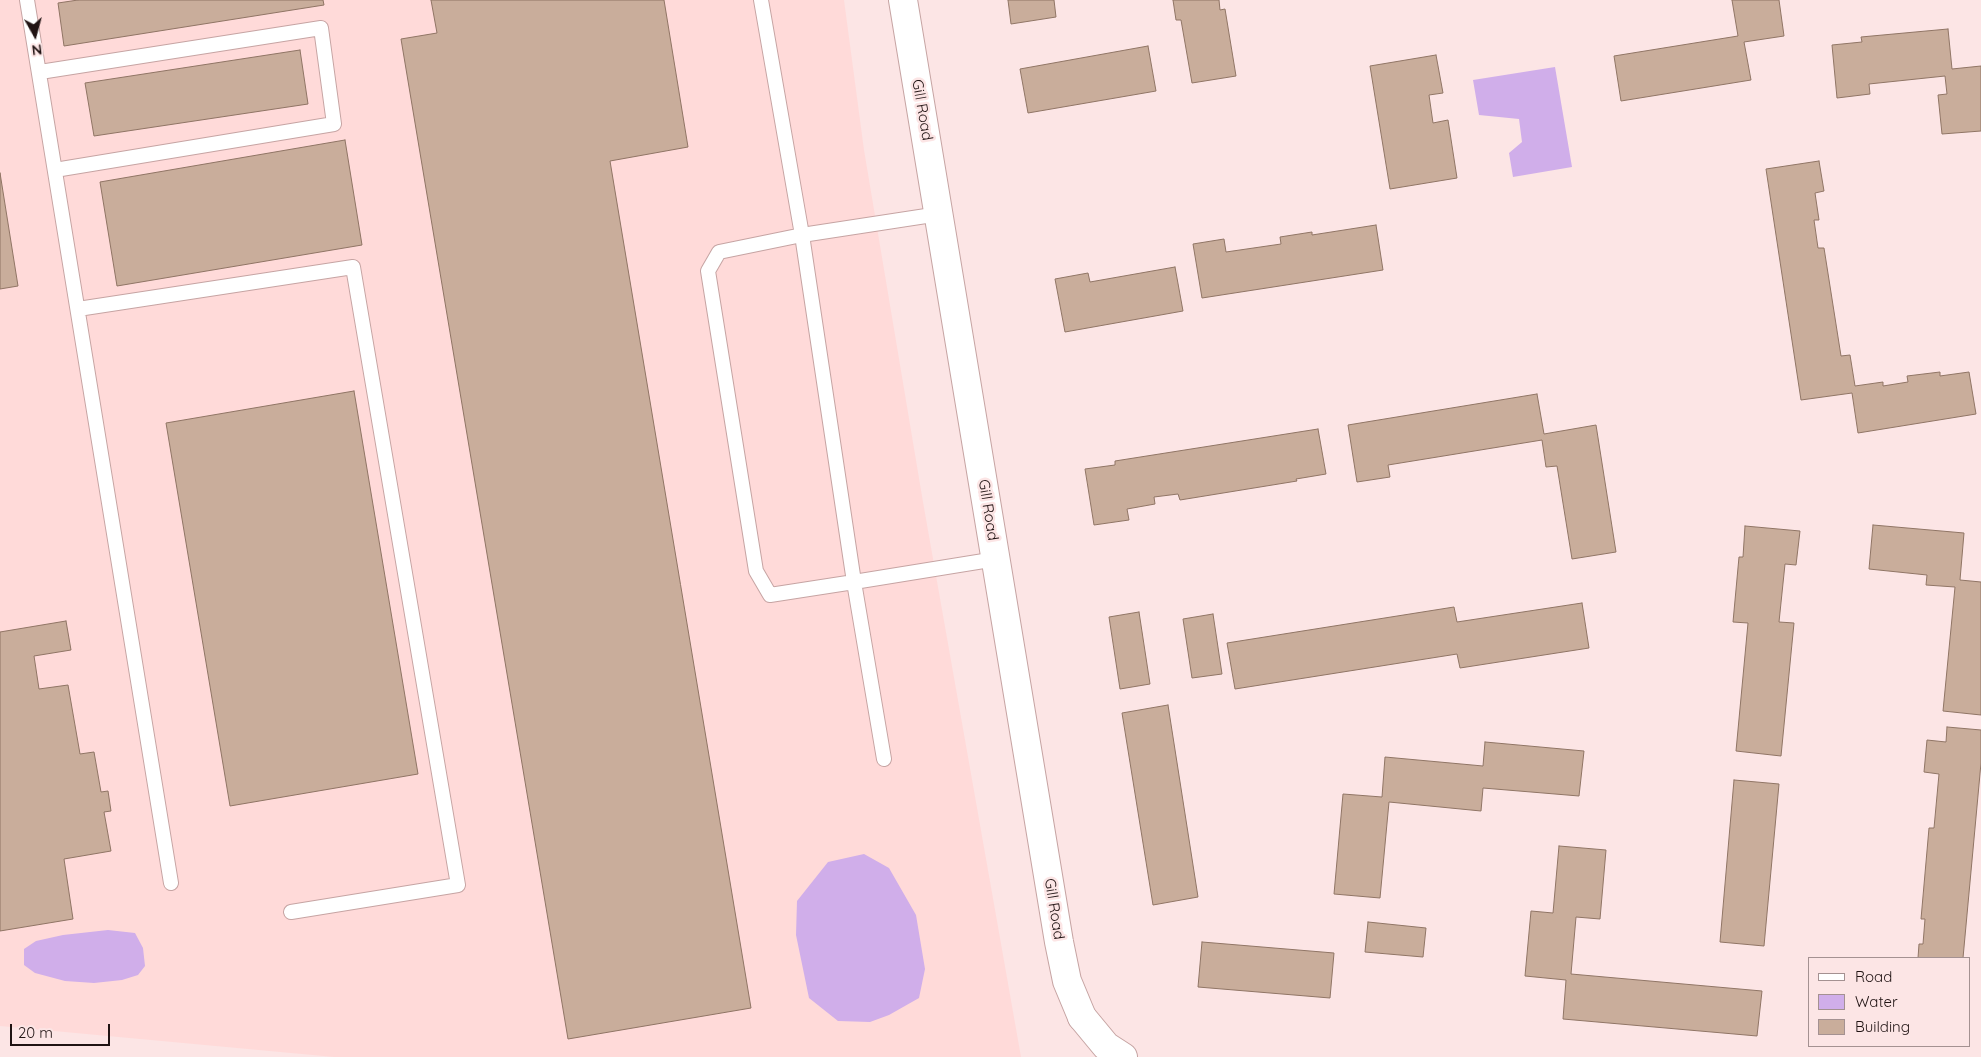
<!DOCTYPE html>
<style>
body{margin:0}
#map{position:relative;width:1981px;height:1057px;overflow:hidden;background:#fce5e5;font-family:Quicksand,sans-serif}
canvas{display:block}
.legend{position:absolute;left:1808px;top:957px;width:162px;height:90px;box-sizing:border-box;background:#fce5e5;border:1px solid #a49191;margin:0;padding:6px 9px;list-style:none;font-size:15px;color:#201313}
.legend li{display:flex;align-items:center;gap:10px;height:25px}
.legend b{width:25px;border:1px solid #a49191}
.north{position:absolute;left:10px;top:10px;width:50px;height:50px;-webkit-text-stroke:4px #fce5e5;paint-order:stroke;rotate:173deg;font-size:14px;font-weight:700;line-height:20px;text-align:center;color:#201313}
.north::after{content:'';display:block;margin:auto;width:18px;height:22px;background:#201313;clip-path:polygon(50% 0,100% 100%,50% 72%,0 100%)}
.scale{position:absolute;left:10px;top:1024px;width:100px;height:22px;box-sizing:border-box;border:2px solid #201313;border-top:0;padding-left:6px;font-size:15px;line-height:18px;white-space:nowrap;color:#201313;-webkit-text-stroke:4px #fce5e5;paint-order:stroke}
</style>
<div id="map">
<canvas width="1981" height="1057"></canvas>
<ul class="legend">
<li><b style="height:6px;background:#fff"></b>Road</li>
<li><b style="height:14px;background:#d0aeea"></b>Water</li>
<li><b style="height:14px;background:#c9ad9b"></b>Building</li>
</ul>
<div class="north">N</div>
<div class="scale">20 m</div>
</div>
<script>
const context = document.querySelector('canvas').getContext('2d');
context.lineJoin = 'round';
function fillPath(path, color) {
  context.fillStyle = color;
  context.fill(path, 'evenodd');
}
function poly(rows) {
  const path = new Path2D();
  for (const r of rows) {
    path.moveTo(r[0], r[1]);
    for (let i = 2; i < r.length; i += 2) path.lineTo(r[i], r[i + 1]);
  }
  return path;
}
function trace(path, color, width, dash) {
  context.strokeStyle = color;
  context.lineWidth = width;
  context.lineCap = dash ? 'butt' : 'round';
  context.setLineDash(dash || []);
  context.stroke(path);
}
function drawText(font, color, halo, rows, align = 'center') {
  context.font = font + ' Quicksand,sans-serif';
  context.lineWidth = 5;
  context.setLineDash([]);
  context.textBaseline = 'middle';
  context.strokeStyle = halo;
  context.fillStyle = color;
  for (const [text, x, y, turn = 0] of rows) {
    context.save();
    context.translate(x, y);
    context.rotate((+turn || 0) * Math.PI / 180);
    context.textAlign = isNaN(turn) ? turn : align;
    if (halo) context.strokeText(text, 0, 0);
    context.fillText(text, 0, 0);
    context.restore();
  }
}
fillPath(poly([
 [0,0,844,0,864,150,923,502,1021,1057,334,1057,0,1026]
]), '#ffdad9');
fillPath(poly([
 [1555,67,1572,167,1513,177,1509,153,1522,142,1519,119,1479,115,1473,80],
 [864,854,889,868,916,915,925,969,919,998,889,1015,870,1022,838,1021,809,998,796,935,797,901,828,862],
 [108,930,135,933,143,948,145,966,138,975,122,980,94,983,65,981,35,973,24,965,24,949,36,941,63,935]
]), '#d0aeea');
const building = poly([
 [78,0,323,0,324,5,64,46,58,3,78,0],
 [431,0,664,0,688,147,610,161,751,1008,568,1039,401,39,437,33,431,0],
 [1008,0,1054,0,1056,17,1011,24,1008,0],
 [1173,0,1219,0,1220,10,1225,9,1236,76,1192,83,1181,20,1176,20,1173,0],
 [1732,0,1779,0,1784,36,1744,42,1751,80,1621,101,1614,56,1738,36,1732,0],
 [1948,29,1952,69,1981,66,1981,131,1942,134,1938,95,1947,94,1945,76,1869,84,1870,94,1837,98,1832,45,1862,42,1861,37,1948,29],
 [1148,46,1156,91,1028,113,1020,69,1148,46],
 [300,50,308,104,94,136,85,83,300,50],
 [1436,55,1443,93,1429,95,1433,123,1448,120,1457,178,1390,189,1370,66,1436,55],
 [345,140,362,245,117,286,100,182,345,140],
 [1819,161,1824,191,1815,193,1819,220,1814,220,1818,248,1824,248,1841,356,1850,355,1855,386,1883,382,1883,386,1908,382,1907,376,1940,372,1940,376,1969,372,1976,414,1858,433,1852,393,1801,400,1766,169,1819,161],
 [0,173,18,286,0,289,0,173],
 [1376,225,1383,270,1202,298,1193,244,1224,239,1226,252,1281,244,1280,237,1312,232,1312,235,1376,225],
 [1175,267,1183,311,1065,332,1055,279,1088,273,1090,282,1175,267],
 [354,391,418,774,230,806,166,423,354,391],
 [1537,394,1544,434,1596,425,1616,552,1572,559,1557,466,1546,467,1542,440,1388,465,1390,477,1357,482,1348,425,1537,394],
 [1318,429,1326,474,1296,479,1297,481,1180,500,1178,494,1154,497,1155,504,1127,509,1129,520,1094,525,1085,469,1115,465,1115,461,1318,429],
 [1873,525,1964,533,1960,580,1981,582,1981,715,1943,711,1955,587,1926,585,1927,575,1869,569,1873,525],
 [1745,526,1800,531,1796,565,1785,564,1779,622,1794,623,1781,756,1736,751,1748,623,1733,622,1739,557,1743,557,1745,526],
 [1582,603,1589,648,1460,668,1457,654,1235,689,1227,643,1454,607,1457,622,1582,603],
 [1139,612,1150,684,1120,689,1109,617,1139,612],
 [1213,614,1222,674,1192,678,1183,619,1213,614],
 [66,621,71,650,34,656,39,689,68,685,80,754,94,752,101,792,108,791,111,811,104,812,111,851,64,859,73,919,0,931,0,632,66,621],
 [1168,705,1198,897,1153,905,1122,713,1168,705],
 [1947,727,1981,730,1981,763,1963,958,1918,958,1919,944,1923,944,1925,919,1921,919,1929,828,1934,828,1939,774,1924,772,1927,740,1946,742,1947,727],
 [1485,742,1584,751,1579,796,1483,788,1481,811,1389,802,1380,898,1334,894,1343,794,1382,797,1385,757,1483,766,1485,742],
 [1734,780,1779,784,1764,946,1720,942,1734,780],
 [1559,846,1606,850,1600,919,1576,917,1571,974,1762,991,1757,1036,1563,1019,1566,980,1525,976,1531,911,1553,913,1559,846],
 [1368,922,1426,928,1423,957,1365,952,1368,922],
 [1202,942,1334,953,1330,998,1198,987,1202,942]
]);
fillPath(building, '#c9ad9b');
trace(building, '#907565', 1);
const service = poly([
 [27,0,171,883],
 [761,0,802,235,719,252,708,271,756,571,770,595,854,582,884,759],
 [40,72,321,28,334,124,55,170],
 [939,214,802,235,854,582,996,559],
 [78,309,353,267,458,885,291,912]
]);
const minor = poly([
 [1082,1017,1106,1046,1123,1057]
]);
const tertiary = poly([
 [903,0,1059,942,1067,981,1082,1017]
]);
trace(service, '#c6a4a3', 16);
trace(minor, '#c6a4a3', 30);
trace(tertiary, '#c6a4a3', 30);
trace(service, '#fff', 14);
trace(minor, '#fff', 28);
trace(tertiary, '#fff', 28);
drawText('15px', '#201313', '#fce5e5', [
 ["Gill Road",922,110,80],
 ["Gill Road",988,510,81],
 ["Gill Road",1054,909,81]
]);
</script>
